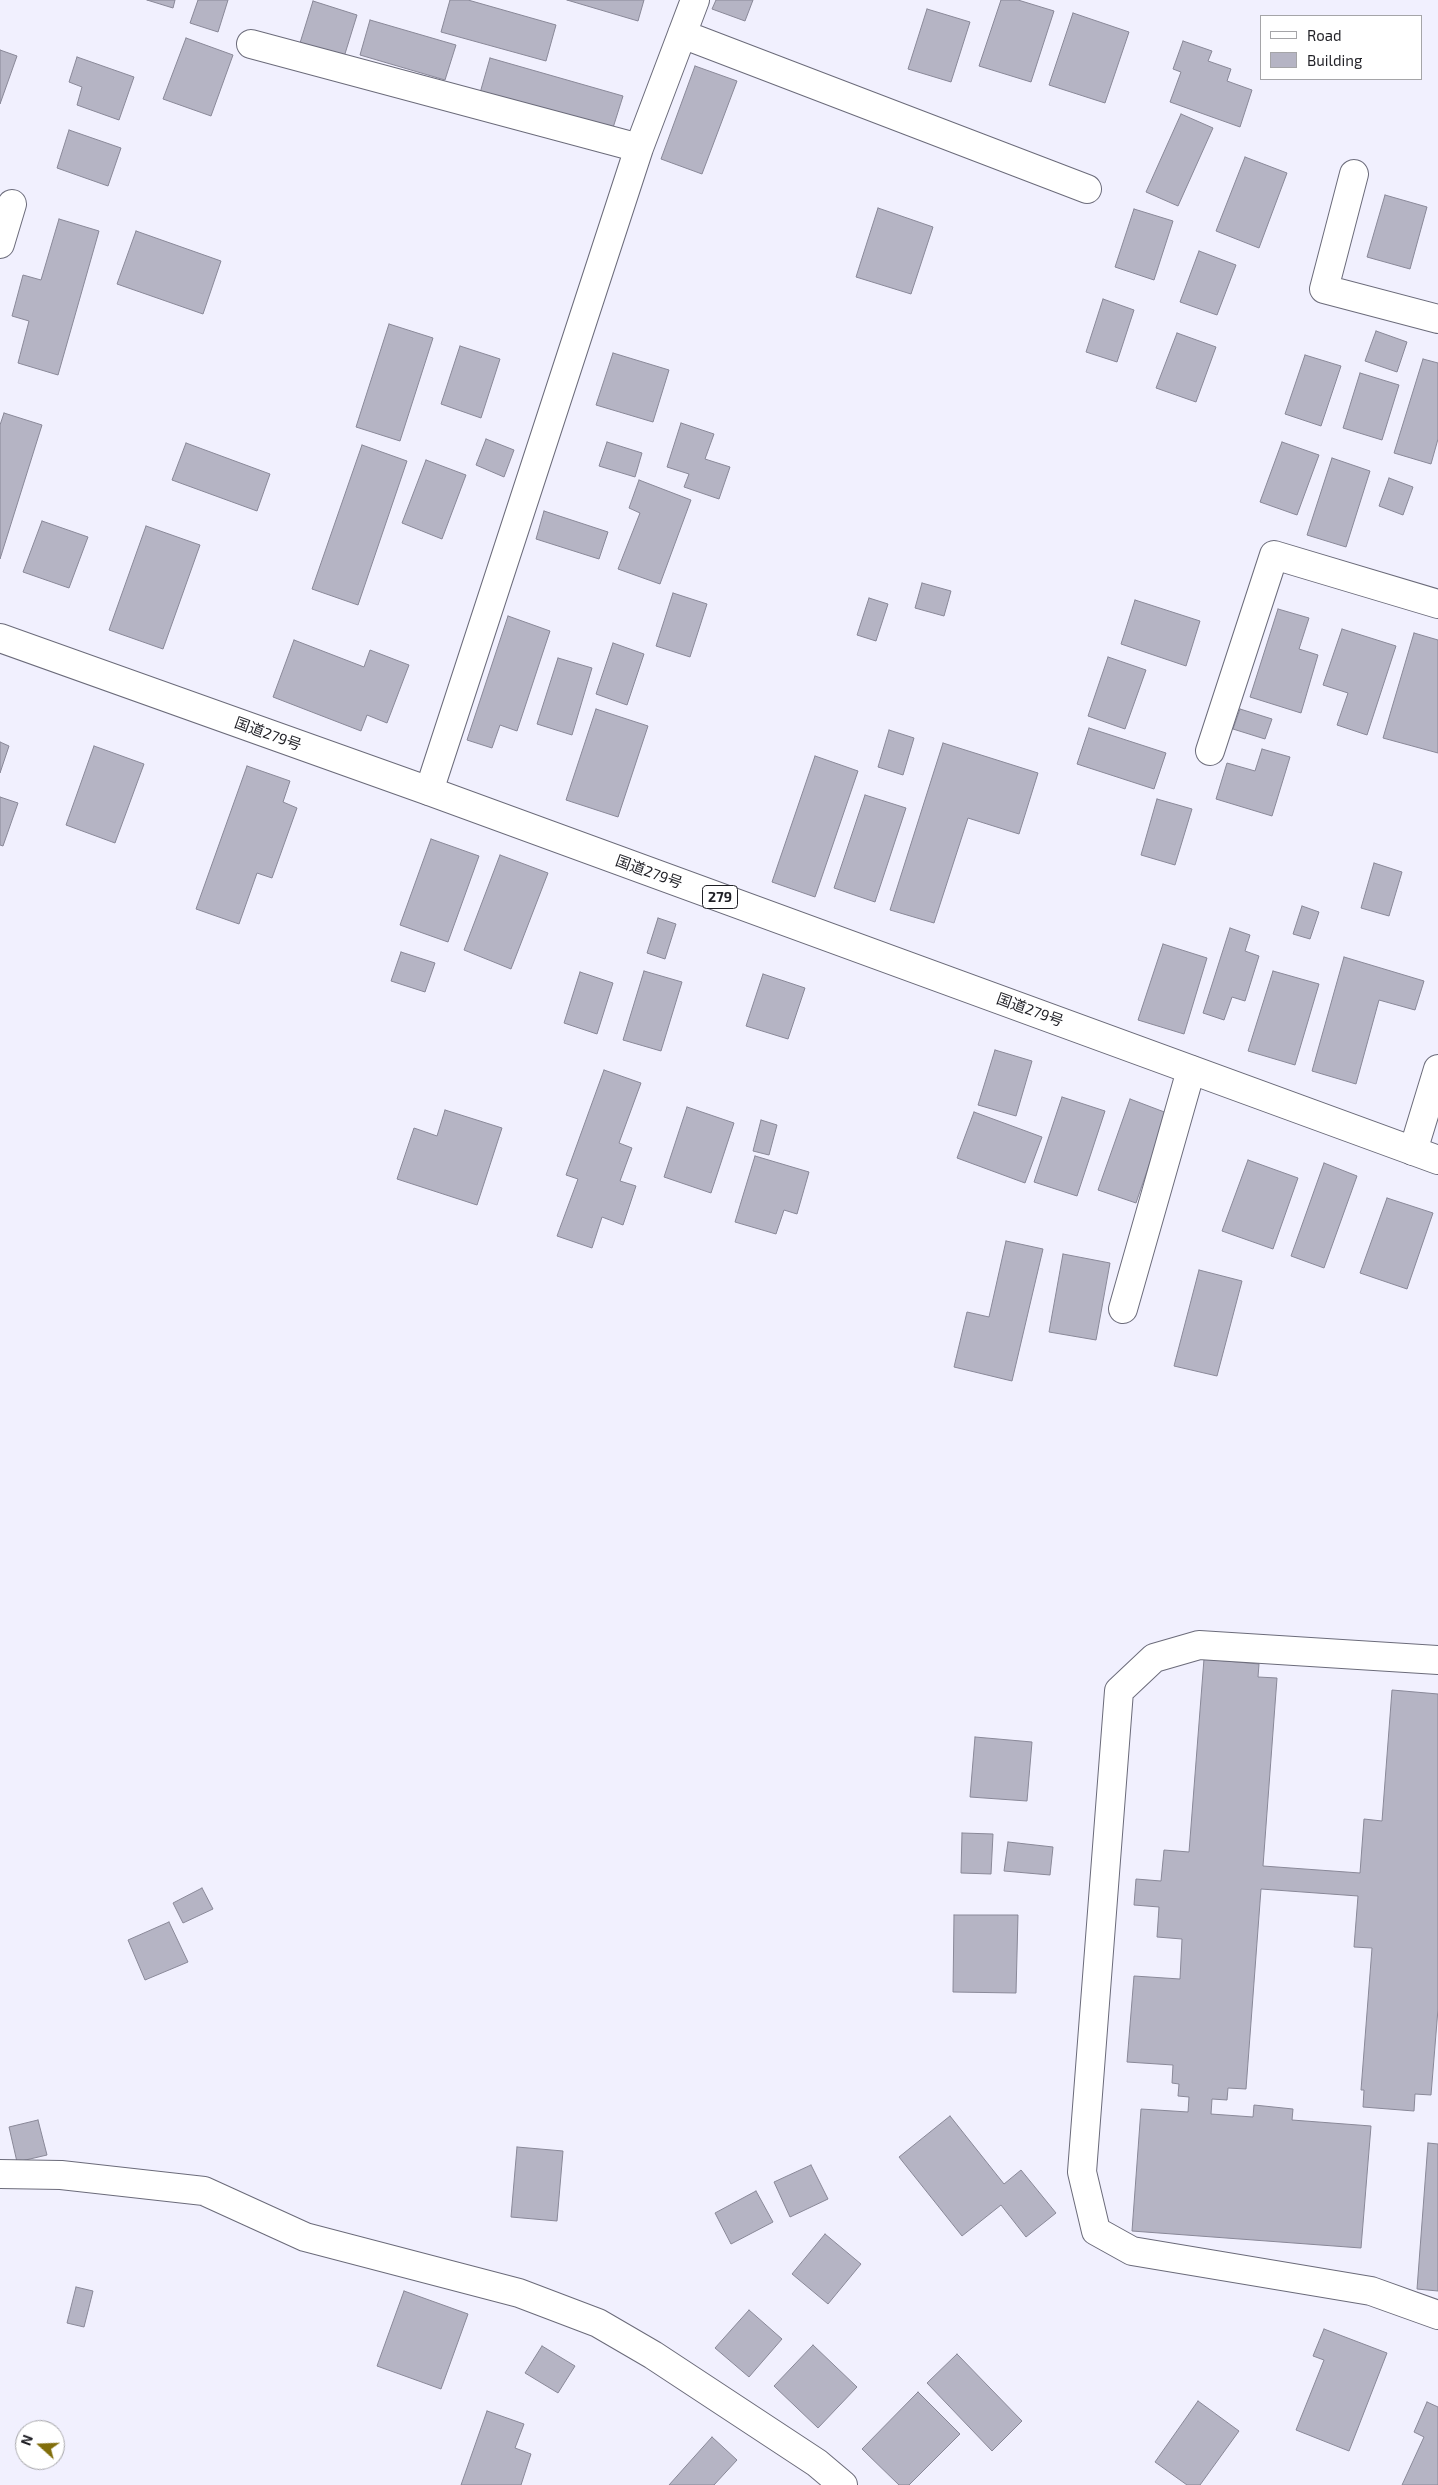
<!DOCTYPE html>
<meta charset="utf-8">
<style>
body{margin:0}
#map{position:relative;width:1438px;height:2485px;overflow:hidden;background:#f1f0fe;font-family:"Exo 2",sans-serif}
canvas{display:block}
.legend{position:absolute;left:1260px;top:15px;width:162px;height:65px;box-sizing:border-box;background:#fff;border:1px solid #a5a5a8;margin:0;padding:6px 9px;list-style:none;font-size:15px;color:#1f1f25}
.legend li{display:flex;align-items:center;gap:10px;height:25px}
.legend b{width:25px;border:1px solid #a5a5a8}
.north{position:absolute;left:15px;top:2420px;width:50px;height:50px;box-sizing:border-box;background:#fff;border:1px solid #a5a5a8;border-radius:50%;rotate:290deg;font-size:14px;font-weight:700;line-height:20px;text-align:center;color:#1f1f25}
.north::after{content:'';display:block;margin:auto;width:18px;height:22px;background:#816e0b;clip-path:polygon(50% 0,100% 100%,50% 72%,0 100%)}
</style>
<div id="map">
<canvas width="1438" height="2485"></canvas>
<ul class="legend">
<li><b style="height:6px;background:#fff"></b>Road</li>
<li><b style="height:14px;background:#b5b4c4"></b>Building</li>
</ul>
<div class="north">N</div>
</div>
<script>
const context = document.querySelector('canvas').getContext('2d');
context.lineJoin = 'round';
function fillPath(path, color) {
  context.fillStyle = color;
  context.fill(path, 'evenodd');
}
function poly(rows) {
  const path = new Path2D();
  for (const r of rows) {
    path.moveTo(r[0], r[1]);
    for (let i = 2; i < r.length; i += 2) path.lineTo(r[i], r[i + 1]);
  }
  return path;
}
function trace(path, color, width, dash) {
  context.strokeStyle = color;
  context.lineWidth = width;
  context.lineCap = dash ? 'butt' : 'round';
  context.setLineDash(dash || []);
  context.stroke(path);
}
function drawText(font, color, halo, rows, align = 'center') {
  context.font = font + ' "Exo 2","Noto Sans JP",sans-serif';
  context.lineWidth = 4;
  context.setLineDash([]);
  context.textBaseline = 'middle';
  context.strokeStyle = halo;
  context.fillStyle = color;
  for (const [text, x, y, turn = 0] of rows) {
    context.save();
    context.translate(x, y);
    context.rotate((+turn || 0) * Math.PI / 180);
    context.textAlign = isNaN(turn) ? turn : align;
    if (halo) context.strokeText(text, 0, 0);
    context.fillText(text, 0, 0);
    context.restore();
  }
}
const building = poly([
 [147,0,175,0,173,8,147,0],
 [198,0,228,0,218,32,190,23,198,0],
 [450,0,468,0,556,25,546,61,441,32,450,0],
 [567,0,644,0,638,21,567,0],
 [716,0,753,0,745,21,712,9,716,0],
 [1001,0,1018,0,1054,11,1031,82,979,66,1001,0],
 [313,1,357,15,344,57,300,43,313,1],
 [927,9,970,22,951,82,908,69,927,9],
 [1073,13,1129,32,1105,103,1049,85,1073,13],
 [370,20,456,45,445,80,360,55,370,20],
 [186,38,233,55,211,116,163,99,186,38],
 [1183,41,1212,51,1208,61,1231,69,1227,81,1252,90,1240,127,1170,102,1181,72,1173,69,1183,41],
 [0,50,17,56,0,104,0,50],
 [77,57,134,77,119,120,77,105,82,87,69,82,77,57],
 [490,58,623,96,612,131,480,93,490,58],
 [695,66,737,81,702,174,661,159,695,66],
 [1181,114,1213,128,1178,206,1146,192,1181,114],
 [69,130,121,148,108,186,57,168,69,130],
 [1245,157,1287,173,1259,248,1216,231,1245,157],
 [1385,195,1427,207,1410,269,1367,257,1385,195],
 [878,208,933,227,911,294,856,277,878,208],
 [1134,209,1173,221,1154,280,1115,267,1134,209],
 [59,219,99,231,58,375,18,363,29,321,12,316,23,275,41,280,59,219],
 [136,231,221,261,203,314,117,284,136,231],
 [1199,251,1236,265,1217,315,1180,302,1199,251],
 [1103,299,1134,310,1117,362,1086,352,1103,299],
 [389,324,433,338,400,441,356,427,389,324],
 [1376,331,1407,342,1397,372,1365,361,1376,331],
 [1177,333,1216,347,1196,402,1156,388,1177,333],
 [460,346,500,359,481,418,441,404,460,346],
 [613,353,669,370,653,422,596,405,613,353],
 [1305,355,1341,366,1321,426,1285,414,1305,355],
 [1423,359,1438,363,1438,439,1431,464,1394,453,1423,359],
 [1360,373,1399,385,1382,440,1343,428,1360,373],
 [4,413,42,425,0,559,0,425,4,413],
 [681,423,714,434,705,459,730,467,719,499,684,487,689,474,667,467,681,423],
 [486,439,514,450,504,477,476,465,486,439],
 [607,442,642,453,635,477,599,466,607,442],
 [1282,442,1319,455,1297,515,1260,502,1282,442],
 [186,443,270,474,257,511,172,480,186,443],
 [362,445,407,461,358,605,312,589,362,445],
 [1332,458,1370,471,1346,547,1307,535,1332,458],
 [426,460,466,475,442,539,402,523,426,460],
 [1389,478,1413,487,1403,515,1379,506,1389,478],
 [639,480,691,500,660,584,618,569,640,513,629,508,639,480],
 [544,511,608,532,599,559,536,539,544,511],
 [42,521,88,537,69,588,23,572,42,521],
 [146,526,200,545,163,649,109,630,146,526],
 [922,583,951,591,944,616,915,608,922,583],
 [673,593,707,604,690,657,656,646,673,593],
 [869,598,888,604,876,641,857,635,869,598],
 [1135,600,1200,621,1186,666,1121,644,1135,600],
 [1278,609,1309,618,1299,649,1318,655,1301,713,1250,697,1278,609],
 [508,616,550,631,517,731,500,725,492,748,467,740,508,616],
 [1342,629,1396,646,1367,735,1337,725,1348,693,1323,685,1342,629],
 [1414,633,1438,640,1438,753,1383,738,1414,633],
 [294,640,364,667,370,650,409,665,387,723,367,715,361,731,273,697,294,640],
 [613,643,644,654,627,705,596,694,613,643],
 [1108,657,1146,670,1125,729,1088,716,1108,657],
 [558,658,592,668,572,735,537,724,558,658],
 [596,709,648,726,618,817,566,800,596,709],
 [1240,709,1272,719,1265,739,1233,729,1240,709],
 [1089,728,1166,753,1154,789,1077,764,1089,728],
 [889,730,914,738,903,775,878,767,889,730],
 [0,742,9,746,0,773,0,742],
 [943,743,1038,773,1019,834,968,818,934,923,890,910,943,743],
 [94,746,144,764,115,843,66,825,94,746],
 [1262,749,1290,757,1272,816,1216,799,1227,763,1255,771,1262,749],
 [815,756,858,771,815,897,772,882,815,756],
 [247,766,290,781,283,802,297,808,272,878,257,873,239,924,196,909,247,766],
 [865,795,906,808,875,902,834,888,865,795],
 [0,797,18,803,3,846,0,845,0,797],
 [1157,799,1192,809,1175,865,1141,855,1157,799],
 [431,839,479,856,448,942,400,925,431,839],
 [500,855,548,873,511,969,464,950,500,855],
 [1374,863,1402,872,1389,916,1361,908,1374,863],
 [1302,906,1319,912,1310,939,1293,934,1302,906],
 [658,918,676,924,665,959,647,953,658,918],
 [1230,928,1250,935,1245,951,1259,956,1245,1001,1232,997,1224,1020,1203,1013,1230,928],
 [1163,944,1207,958,1184,1034,1138,1020,1163,944],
 [401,952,435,963,425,992,391,981,401,952],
 [1344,957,1424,981,1415,1010,1379,1000,1356,1084,1312,1071,1344,957],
 [644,971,682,982,661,1051,623,1040,644,971],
 [1273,971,1319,984,1295,1065,1248,1051,1273,971],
 [580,972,613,983,597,1034,564,1023,580,972],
 [763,974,805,988,788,1039,746,1026,763,974],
 [995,1050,1032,1061,1016,1116,978,1105,995,1050],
 [604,1070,641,1083,619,1143,632,1148,620,1181,636,1186,623,1225,602,1217,592,1248,557,1236,578,1179,566,1175,604,1070],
 [1062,1097,1105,1111,1077,1196,1034,1182,1062,1097],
 [1130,1099,1167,1113,1136,1203,1098,1190,1130,1099],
 [687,1107,734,1123,711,1193,664,1177,687,1107],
 [445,1110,502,1128,477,1205,397,1179,414,1128,437,1136,445,1110],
 [974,1112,1042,1137,1025,1183,957,1158,974,1112],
 [761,1120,777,1125,769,1155,753,1151,761,1120],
 [755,1156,809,1172,797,1214,784,1210,776,1234,735,1222,755,1156],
 [1248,1160,1298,1178,1273,1249,1222,1231,1248,1160],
 [1324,1163,1357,1176,1324,1268,1291,1256,1324,1163],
 [1387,1198,1433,1213,1407,1289,1360,1273,1387,1198],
 [1006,1241,1043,1249,1012,1381,954,1367,967,1312,989,1317,1006,1241],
 [1063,1254,1110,1263,1096,1340,1049,1332,1063,1254],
 [1199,1270,1242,1281,1217,1376,1174,1366,1199,1270],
 [1204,1659,1259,1664,1258,1677,1277,1678,1263,1866,1360,1873,1364,1819,1382,1821,1392,1690,1438,1694,1438,2009,1431,2095,1415,2094,1414,2111,1363,2107,1364,2090,1361,2090,1372,1948,1354,1947,1358,1896,1261,1889,1246,2089,1228,2088,1227,2100,1212,2099,1211,2114,1253,2117,1254,2105,1293,2109,1292,2120,1371,2126,1361,2248,1132,2231,1141,2109,1188,2112,1189,2097,1178,2096,1179,2084,1172,2083,1173,2065,1127,2062,1134,1976,1180,1979,1182,1939,1157,1937,1159,1907,1134,1905,1136,1879,1161,1881,1164,1850,1189,1852,1204,1659],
 [975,1737,1032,1742,1027,1801,970,1797,975,1737],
 [962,1833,993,1834,991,1874,961,1873,962,1833],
 [1008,1842,1053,1847,1050,1875,1004,1871,1008,1842],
 [202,1888,213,1909,183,1923,173,1903,202,1888],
 [954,1915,1018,1915,1016,1993,953,1992,954,1915],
 [169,1922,188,1962,145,1980,128,1940,169,1922],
 [950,2116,1004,2184,1021,2170,1056,2213,1026,2237,1001,2205,962,2236,899,2157,950,2116],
 [38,2120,47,2155,17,2162,9,2127,38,2120],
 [1428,2143,1438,2144,1438,2291,1417,2289,1428,2143],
 [517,2147,563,2151,557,2221,511,2217,517,2147],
 [811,2165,828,2199,790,2217,774,2182,811,2165],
 [756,2191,773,2222,731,2244,715,2213,756,2191],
 [825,2234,861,2264,828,2304,792,2274,825,2234],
 [76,2287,93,2291,84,2327,67,2323,76,2287],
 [404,2291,468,2314,441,2389,377,2366,404,2291],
 [749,2310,782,2339,749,2377,715,2348,749,2310],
 [1324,2329,1387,2353,1349,2451,1296,2430,1324,2360,1313,2356,1324,2329],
 [813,2345,857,2387,818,2428,774,2386,813,2345],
 [542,2346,575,2366,558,2393,525,2373,542,2346],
 [957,2354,1022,2421,992,2451,927,2383,957,2354],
 [918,2392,960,2434,909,2485,899,2485,862,2449,918,2392],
 [1198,2401,1239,2431,1200,2485,1187,2485,1155,2462,1198,2401],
 [1427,2402,1438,2407,1438,2485,1402,2485,1424,2437,1414,2432,1427,2402],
 [487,2411,524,2424,515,2448,531,2454,521,2485,461,2485,487,2411],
 [712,2437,737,2460,714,2485,669,2485,712,2437]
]);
fillPath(building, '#b5b4c4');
trace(building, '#898898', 1);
const minor = poly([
 [682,34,1087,189],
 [251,44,639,148],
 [1354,174,1324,289,1438,319],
 [0,244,12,204],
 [1210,751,1274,555,1438,604],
 [429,791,639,148,695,0],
 [1413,1151,1438,1069],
 [1123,1309,1191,1070],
 [1438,1660,1199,1645,1154,1658,1119,1691,1082,2172,1096,2231,1132,2251,1371,2291,1438,2315],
 [0,2174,61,2175,204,2191,305,2237,519,2293,598,2323,653,2355,817,2463,843,2485]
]);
const highway = poly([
 [0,638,429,791,1438,1160]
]);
trace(minor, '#6b6b7a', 30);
trace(highway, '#6b6b7a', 30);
trace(minor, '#fff', 28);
trace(highway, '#fff', 28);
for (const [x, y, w] of [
 [720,897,35]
]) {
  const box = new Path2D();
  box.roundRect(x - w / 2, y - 11.5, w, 23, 4);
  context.fillStyle = '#fff';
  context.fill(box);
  trace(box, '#1f1f25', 1);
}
drawText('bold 14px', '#1f1f25', null, [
 ["279",720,897]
]);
drawText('15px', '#1f1f25', '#fff', [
 ["国道279号",268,734,20],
 ["国道279号",649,872,20],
 ["国道279号",1030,1010,20]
]);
</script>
